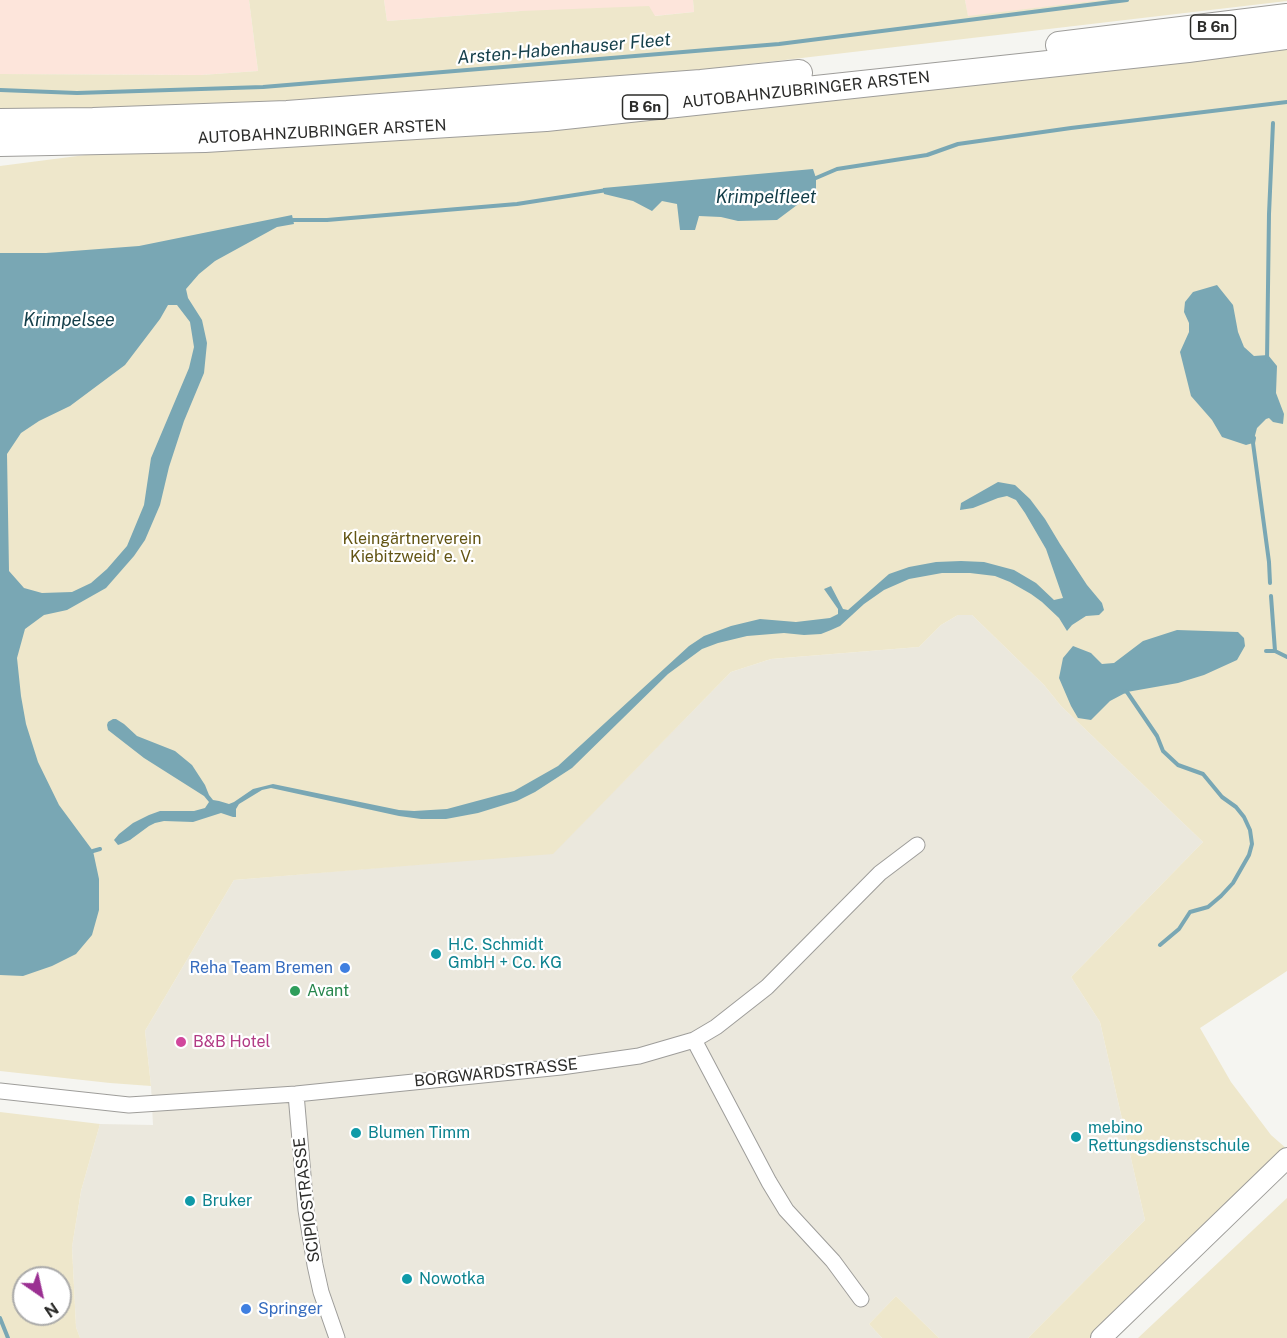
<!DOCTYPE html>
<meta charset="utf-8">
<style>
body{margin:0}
#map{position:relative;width:1287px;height:1338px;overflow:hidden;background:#f5f5f1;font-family:"Public Sans",sans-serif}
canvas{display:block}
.north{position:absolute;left:12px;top:1266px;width:60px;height:60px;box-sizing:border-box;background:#fff;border:2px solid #ababaa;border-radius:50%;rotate:146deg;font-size:16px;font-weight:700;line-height:24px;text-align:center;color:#2c2c2a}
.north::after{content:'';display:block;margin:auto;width:21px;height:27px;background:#9b3092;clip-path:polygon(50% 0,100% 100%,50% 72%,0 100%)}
</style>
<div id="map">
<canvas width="1287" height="1338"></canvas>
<div class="north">N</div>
</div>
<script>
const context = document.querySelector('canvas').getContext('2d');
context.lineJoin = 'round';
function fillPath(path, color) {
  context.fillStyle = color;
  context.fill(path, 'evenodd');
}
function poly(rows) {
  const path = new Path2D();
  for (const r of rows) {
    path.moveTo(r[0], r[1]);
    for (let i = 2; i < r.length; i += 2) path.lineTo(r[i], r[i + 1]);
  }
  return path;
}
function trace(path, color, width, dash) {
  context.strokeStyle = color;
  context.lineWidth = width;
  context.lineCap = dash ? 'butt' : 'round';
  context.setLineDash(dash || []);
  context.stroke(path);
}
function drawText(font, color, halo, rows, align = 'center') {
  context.font = font + ' "Public Sans",sans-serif';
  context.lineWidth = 4.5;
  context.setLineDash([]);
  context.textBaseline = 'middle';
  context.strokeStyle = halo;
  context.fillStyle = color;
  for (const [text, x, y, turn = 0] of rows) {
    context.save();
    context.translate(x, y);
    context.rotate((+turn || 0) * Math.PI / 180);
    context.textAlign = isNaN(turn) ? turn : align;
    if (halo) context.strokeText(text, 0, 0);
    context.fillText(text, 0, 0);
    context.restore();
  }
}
fillPath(poly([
 [958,615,972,615,1044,685,1061,706,1203,842,1071,977,1100,1022,1145,1220,1028,1338,939,1338,896,1296,869,1324,882,1338,80,1338,76,1327,72,1247,81,1191,100,1124,153,1125,151,1086,145,1031,234,880,553,853,731,672,771,659,919,647,941,625]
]), '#ebe8dd');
fillPath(poly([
 [0,0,249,0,258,71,201,75,0,74],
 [384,0,693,0,694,12,654,16,521,11,387,21],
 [965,0,1101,0,968,17]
]), '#fde5db');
fillPath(poly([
 [249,0,384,0,387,21,521,11,649,6,655,16,694,12,693,0,965,0,968,16,1101,0,1287,0,1287,1,657,75,263,102,40,110,0,108,0,74,201,75,258,71],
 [1287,46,1287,971,1200,1028,1231,1082,1271,1135,1287,1149,1092,1338,1028,1338,1145,1220,1100,1022,1071,977,1203,842,1061,706,1044,685,972,615,958,615,941,625,919,647,771,659,731,672,553,854,234,880,145,1031,151,1086,110,1083,0,1071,0,166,93,154,348,143,710,113],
 [0,1112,100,1124,81,1191,72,1247,76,1327,80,1338,0,1338],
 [24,1278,60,1278,60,1314,24,1314],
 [1287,1198,1287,1338,1138,1338],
 [896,1296,939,1338,882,1338,869,1324]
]), '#eee7cb');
fillPath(poly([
 [813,169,816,178,816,191,804,197,801,202,777,220,738,221,721,217,699,216,695,230,680,230,677,204,662,201,652,211,633,201,604,194,603,190,603,188],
 [292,215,294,224,277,227,215,261,199,274,186,289,188,298,202,320,207,343,204,373,184,421,169,467,160,505,145,540,134,556,106,588,67,610,44,615,25,629,17,658,21,696,26,724,38,762,59,805,93,851,99,879,99,910,92,935,76,954,52,966,23,976,0,975,0,253,46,253,139,246],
 [168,305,177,305,190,322,194,347,189,368,151,458,144,505,127,546,107,569,91,583,72,592,42,593,24,588,9,571,7,454,21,433,39,421,70,406,125,365,160,319],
 [1217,285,1233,305,1238,332,1244,347,1254,356,1268,355,1277,366,1276,393,1284,414,1283,424,1273,422,1269,418,1266,419,1257,428,1253,443,1246,445,1222,437,1212,420,1191,396,1180,352,1189,332,1189,323,1184,312,1185,302,1193,292],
 [998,482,1015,485,1030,499,1045,519,1060,544,1087,585,1102,603,1104,610,1099,615,1086,616,1072,625,1067,631,1059,618,1042,602,1031,594,1010,582,995,576,970,573,942,573,909,579,884,590,864,604,840,626,831,630,821,634,804,635,784,633,747,636,718,643,702,649,668,674,572,768,535,792,517,801,478,813,446,819,421,819,399,816,271,788,262,790,239,804,236,809,236,817,233,817,221,813,193,822,164,821,155,823,149,826,130,840,121,844,118,845,114,840,119,834,133,823,149,815,160,811,194,811,205,808,209,802,204,796,144,758,108,730,107,725,108,722,113,719,116,719,124,724,137,736,175,751,192,765,205,785,209,795,213,800,219,801,229,804,234,802,253,789,273,784,399,810,414,811,447,809,514,791,558,766,689,646,704,636,731,626,760,619,796,622,830,618,838,614,838,609,824,589,831,586,843,609,848,610,889,574,909,567,936,562,961,561,984,562,1014,570,1036,583,1054,600,1063,598,1046,549,1025,513,1016,500,1007,496,998,498,973,508,960,510,961,503],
 [1177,630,1238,632,1244,638,1245,646,1237,660,1204,675,1178,683,1127,692,1110,701,1091,720,1078,718,1071,706,1059,678,1063,658,1073,646,1091,653,1102,664,1114,663,1143,641]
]), '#79a7b4');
trace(poly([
 [0,90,77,93,263,87,779,44,1127,0],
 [812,178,816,178,837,169,927,155,958,144,1071,128,1287,102],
 [293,220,327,220,517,204,607,190],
 [1267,360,1269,214,1273,123],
 [1254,438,1253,443,1269,562,1270,583],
 [1271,596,1275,651],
 [1266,651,1275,651,1287,657],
 [1124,691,1127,692,1157,736,1163,751,1178,765,1203,774,1222,797,1236,807,1244,817,1250,830,1252,844,1249,855,1233,883,1221,896,1208,907,1190,912,1179,929,1160,945],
 [93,851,100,849],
 [0,1318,8,1338]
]), '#79a7b4', 4);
const minor = poly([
 [694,1040,769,1182,786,1210,833,1261,861,1299],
 [0,1091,129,1105,296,1094,561,1067,639,1056,694,1040,716,1027,767,987,880,873,917,845],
 [296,1094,306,1210,315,1265,321,1292,337,1338]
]);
const tertiary = poly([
 [1101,1338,1287,1158]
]);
const trunk = poly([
 [1059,45,1287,17],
 [0,122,93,121,287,114,701,83,799,73],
 [0,143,205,139,546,118,1188,49,1287,36]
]);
trace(minor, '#9e9d9a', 17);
trace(tertiary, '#9e9d9a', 22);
trace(trunk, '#9e9d9a', 28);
trace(minor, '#fff', 15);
trace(tertiary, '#fff', 20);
trace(trunk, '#fff', 26);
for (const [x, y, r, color] of [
 [436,954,6,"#0f9aa8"],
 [345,968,6,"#3f7fe0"],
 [295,991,6,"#2e9e5b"],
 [181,1042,6,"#d1479c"],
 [356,1133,6,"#0f9aa8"],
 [1076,1137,6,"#0f9aa8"],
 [190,1201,6,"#0f9aa8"],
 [407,1279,6,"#0f9aa8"],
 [246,1309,6,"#3f7fe0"]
]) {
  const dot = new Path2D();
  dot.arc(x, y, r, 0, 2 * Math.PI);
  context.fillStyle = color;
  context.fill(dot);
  trace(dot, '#fff', 2);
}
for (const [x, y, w] of [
 [1213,27,45],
 [645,107,45]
]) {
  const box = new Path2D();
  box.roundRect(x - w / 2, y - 12, w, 24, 4.5);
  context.fillStyle = '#fff';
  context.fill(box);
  trace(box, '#2c2c2a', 1.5);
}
drawText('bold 15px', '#2c2c2a', null, [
 ["B 6n",1213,27],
 ["B 6n",645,107]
]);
drawText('16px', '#2c2c2a', '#fff', [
 ["AUTOBAHNZUBRINGER ARSTEN",806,90,-6],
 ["AUTOBAHNZUBRINGER ARSTEN",322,132,-3],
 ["BORGWARDSTRASSE",496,1073,-6],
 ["SCIPIOSTRASSE",307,1200,-97]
]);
drawText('16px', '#635514', '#fff', [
 ["Kleingärtnerverein",412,539],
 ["Kiebitzweid' e. V.",412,557]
]);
drawText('16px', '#0d838f', '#fff', [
 ["H.C. Schmidt",448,945],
 ["GmbH + Co. KG",448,963],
 ["mebino",1088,1128],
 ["Rettungsdienstschule",1088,1146],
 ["Blumen Timm",368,1133],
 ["Bruker",202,1201],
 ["Nowotka",419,1279]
], 'left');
drawText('16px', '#366cbe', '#fff', [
 ["Reha Team Bremen",333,968],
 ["Springer",258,1309,"left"]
], 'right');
drawText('16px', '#27864d', '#fff', [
 ["Avant",307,991]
], 'left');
drawText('16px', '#b23c85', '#fff', [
 ["B&B Hotel",193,1042]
], 'left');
drawText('italic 18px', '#133e49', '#fff', [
 ["Arsten-Habenhauser Fleet",564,49,-5],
 ["Krimpelfleet",766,197],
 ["Krimpelsee",69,320]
]);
</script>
